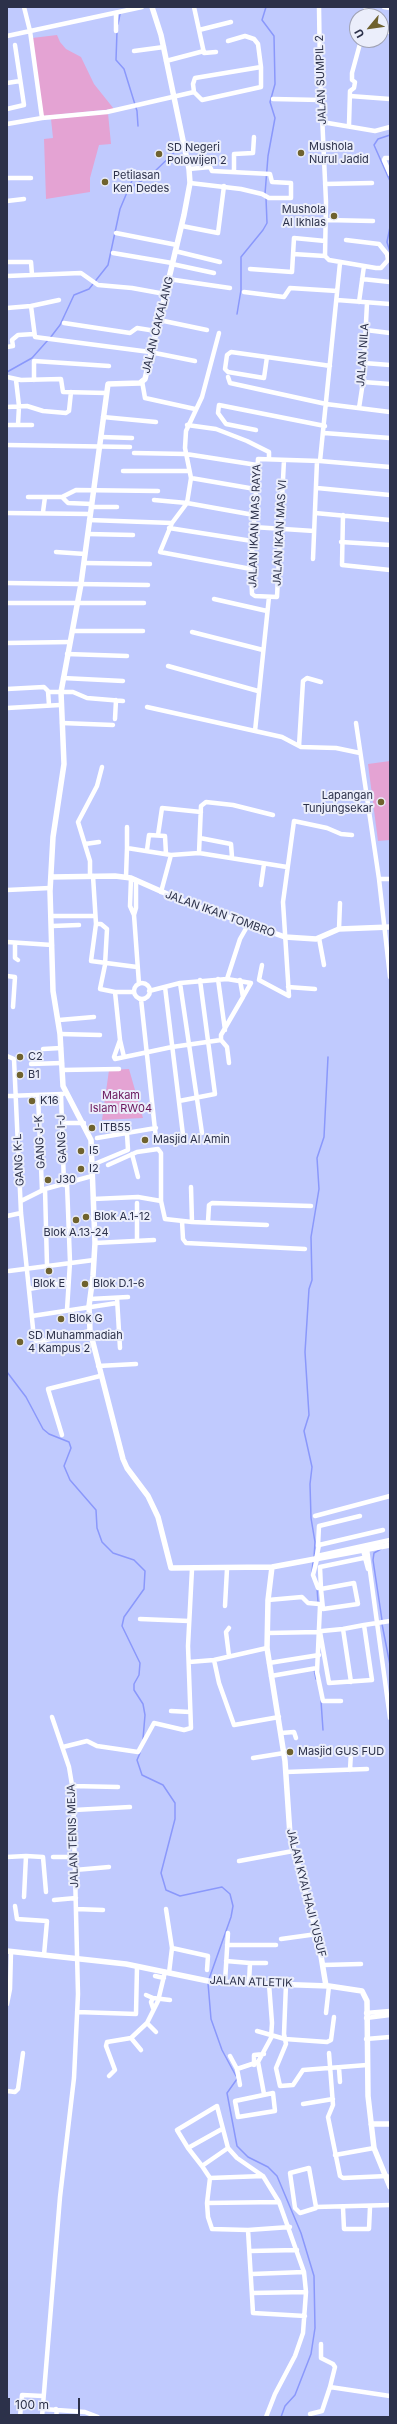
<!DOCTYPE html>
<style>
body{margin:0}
#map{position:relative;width:397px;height:2424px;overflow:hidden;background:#c0cafe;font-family:Inter,sans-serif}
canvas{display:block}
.frame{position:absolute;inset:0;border:8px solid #2c314a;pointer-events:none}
.north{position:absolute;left:349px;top:8px;width:40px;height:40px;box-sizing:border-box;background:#ebeefb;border:1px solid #9fa2b4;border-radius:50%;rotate:241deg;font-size:11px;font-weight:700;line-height:16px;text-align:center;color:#2c314a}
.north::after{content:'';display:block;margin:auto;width:14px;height:18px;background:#6f622f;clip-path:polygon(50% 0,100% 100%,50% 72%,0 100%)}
.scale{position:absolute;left:8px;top:2398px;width:72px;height:18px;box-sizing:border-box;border:2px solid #2c314a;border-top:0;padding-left:5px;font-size:12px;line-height:14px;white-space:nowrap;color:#2c314a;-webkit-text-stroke:3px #ebeefb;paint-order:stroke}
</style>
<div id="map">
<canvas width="397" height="2424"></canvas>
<div class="frame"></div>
<div class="north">U</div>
<div class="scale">100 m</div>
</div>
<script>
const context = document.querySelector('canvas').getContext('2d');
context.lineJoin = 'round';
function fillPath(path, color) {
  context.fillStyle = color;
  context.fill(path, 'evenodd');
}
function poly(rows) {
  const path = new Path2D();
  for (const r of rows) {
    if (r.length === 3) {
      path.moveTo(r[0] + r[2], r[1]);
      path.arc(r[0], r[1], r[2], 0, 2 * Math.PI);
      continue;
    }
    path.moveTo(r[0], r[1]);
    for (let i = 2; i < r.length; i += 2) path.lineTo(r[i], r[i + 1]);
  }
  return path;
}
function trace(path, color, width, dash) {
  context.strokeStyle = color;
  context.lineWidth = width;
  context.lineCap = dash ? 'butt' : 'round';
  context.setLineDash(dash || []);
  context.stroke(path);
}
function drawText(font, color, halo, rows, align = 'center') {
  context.font = font + ' Inter,sans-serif';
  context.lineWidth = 4;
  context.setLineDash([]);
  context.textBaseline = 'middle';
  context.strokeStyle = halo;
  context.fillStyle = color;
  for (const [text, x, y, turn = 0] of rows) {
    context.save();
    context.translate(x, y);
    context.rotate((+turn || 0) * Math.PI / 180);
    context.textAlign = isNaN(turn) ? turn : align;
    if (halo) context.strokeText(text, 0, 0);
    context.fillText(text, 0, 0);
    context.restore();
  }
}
fillPath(poly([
 [57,35,60,42,66,49,81,57,94,84,114,109,43,116,32,38],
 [108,113,111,144,99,145,90,178,90,192,46,199,44,139,53,138,51,119],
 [390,761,390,840,378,841,368,764],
 [129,1069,143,1118,102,1120,109,1070]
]), '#e4a3d3');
trace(poly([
 [118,24,120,14],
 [117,31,116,60,124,69,137,111,138,126],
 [390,135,378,139,374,145,390,181],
 [132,187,152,174,180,147],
 [265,194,268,156,275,118,270,102,275,84,274,36,262,20,266,7],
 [390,227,387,242,390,252],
 [237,314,241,290,241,257,263,230,267,223,266,198],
 [50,338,60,325,74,295,89,289,108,265,120,209,136,171],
 [7,372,32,358,48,340],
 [7,1372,26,1397,43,1429,49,1434,69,1442,71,1448,64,1466,70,1480,96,1510,97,1528,102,1542,113,1553,134,1560,145,1571,144,1589,124,1617,122,1626,140,1663,139,1675,134,1684,134,1690,143,1704,145,1715,143,1739],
 [381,1549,374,1553,373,1560,382,1620],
 [314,1558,315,1542,311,1518,310,1484,312,1467,304,1431,309,1415,305,1352,309,1289,312,1280,311,1237,319,1189,317,1158,324,1137,328,1057],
 [312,1572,313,1562],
 [317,1588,318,1602],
 [382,1624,390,1665],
 [314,1669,316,1679],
 [321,1701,323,1730],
 [140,1753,137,1760,142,1775,163,1785,175,1803,175,1819,161,1873,166,1890,180,1896,222,1887,230,1894,233,1906,231,1917,209,1979],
 [208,1983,211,2019,222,2050,236,2076],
 [237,2079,227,2093,237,2146,248,2157,268,2167,277,2176,301,2233,314,2276,315,2328,311,2354,295,2395,285,2406,281,2417]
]), '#8a98fb', 1.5);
trace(poly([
 [24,7,30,31,42,118],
 [194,7,204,53,216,52],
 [319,7,320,71,326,202,325,256,329,260,376,268,381,268,388,260,387,254,379,244,346,240],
 [384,7,390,8],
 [365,16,366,7],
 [199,30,231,22],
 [381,30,390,32],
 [116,31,116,14],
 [7,36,142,7],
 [228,41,245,36,254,39,258,44,261,67,261,87,202,100,194,92,193,84,195,78,261,67],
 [134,51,164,47],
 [166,61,204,51],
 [7,83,20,81],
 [350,96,390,99],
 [273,99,321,100],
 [7,109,24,105,15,45],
 [322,122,375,131,390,127],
 [7,124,42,118,107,112,194,92],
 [349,125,350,91,354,88,355,82,352,80,352,73,361,40],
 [390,158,385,158,384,160,390,174],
 [189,169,210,167,212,171,270,174,272,182,291,183,291,198,269,198,262,194,241,189,190,183],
 [234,171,234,154,253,153,254,137],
 [7,178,31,178],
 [325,184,372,183],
 [7,201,24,199],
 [326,220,373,221],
 [182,226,218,233,224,186],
 [116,233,177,245],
 [175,251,220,262],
 [113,253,172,263],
 [293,254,325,256],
 [7,262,31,262,32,275],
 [172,264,214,273],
 [250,269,292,272,294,238,325,241],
 [7,276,81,273,98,285,132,288,165,294],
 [168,279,230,288],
 [362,279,390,282],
 [244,292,284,297,290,288,337,291],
 [337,300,390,304],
 [359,302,364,266],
 [31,306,59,300],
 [7,308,31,306,35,337,150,352,195,361],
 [159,320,207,330],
 [64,323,130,333,137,328,156,331],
 [366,330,390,333],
 [219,333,202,397,186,431,185,448,191,478,187,503,172,523,160,552,251,569],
 [7,347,13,346,12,340,18,335,34,334],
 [267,357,264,378,228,372,225,369,227,355,231,352,324,365,330,366],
 [364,363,390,365],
 [7,377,21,380,61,379,63,392,106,393],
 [228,377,230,383,326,404,390,412],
 [16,380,19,406,18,425],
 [34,380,34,361,109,366],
 [142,381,145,398,195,409],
 [363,382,390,384],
 [7,407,27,406,43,411,66,413,69,411,71,392],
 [359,408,363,382,367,303],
 [103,417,156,422],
 [7,425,32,425],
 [187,425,216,429,247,441,269,452,269,459],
 [256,430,226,424,218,413,219,405,325,426],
 [324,433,390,438],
 [101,437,132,438],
 [7,445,130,447],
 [134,453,186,454,257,465],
 [284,460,277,597,255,596,252,594,251,569,258,459,320,461,390,467],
 [320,461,340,263],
 [123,471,189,471],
 [191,478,255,489],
 [317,488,390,495],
 [28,497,62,497,76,490,158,491],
 [62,497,68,503,92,504],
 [154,500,187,503,254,515],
 [91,507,117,507],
 [43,512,45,497],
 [7,513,90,514],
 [315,513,390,520],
 [343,515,342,565,390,570],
 [89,520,172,523],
 [253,527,314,531],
 [169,528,252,541],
 [88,534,133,535],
 [341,542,390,545],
 [56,552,85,554],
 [313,559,317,461],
 [84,563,150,564],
 [7,583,148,585],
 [214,599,267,611],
 [7,603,144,603],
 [72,631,143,631],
 [192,632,263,650],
 [7,643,70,642],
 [67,654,127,656],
 [168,666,258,691],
 [63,678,123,681],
 [7,689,44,687,48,691,49,705],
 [48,692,73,692,87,698,123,701],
 [147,707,282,737,301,747,336,748,360,753],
 [7,708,60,705],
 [115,719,116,700],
 [62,723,113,725],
 [356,723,379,879,390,977],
 [255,731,269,597],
 [299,746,303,681,307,678,321,682],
 [158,835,162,808,201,812],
 [200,838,231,844,232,857],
 [85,844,99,842],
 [127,848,127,827],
 [147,850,149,835,165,836,166,854],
 [199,853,201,806,206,802,233,805,273,815],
 [90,876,90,861,78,822,97,786,102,767],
 [93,876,96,924,91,961,137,967],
 [126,877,127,848,171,855,199,853,287,867],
 [131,878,130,906,134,915],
 [379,879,390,879],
 [136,880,136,908,134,915,139,984],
 [261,885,264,864],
 [7,890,50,888],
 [161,892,171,855],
 [51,916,95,916],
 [96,924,101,924,107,929,105,965,100,989,115,992,134,992],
 [52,926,79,925],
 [339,929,340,903],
 [319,938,324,965],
 [7,942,52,945],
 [15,943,15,958,18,960],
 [7,976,15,977,13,1007],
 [218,979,225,1030],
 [227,979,240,939,248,925],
 [259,980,289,996,283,902,294,821,327,828,341,834,352,835],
 [259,980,262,965],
 [180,983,202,1133],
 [142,991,8],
 [165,987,183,1135],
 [288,987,315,989],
 [149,991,180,983,227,979,251,983,243,997],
 [115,992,120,1040,114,1057,115,1059,172,1047,221,1040,221,1035,243,997,240,980],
 [141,999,156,1139],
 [59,1020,94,1017],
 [60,1034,100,1035],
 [120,1040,124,1057],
 [221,1040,227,1047,229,1063],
 [43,1049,61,1048],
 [7,1056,14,1059,21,1213,34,1338,36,1341,41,1341,90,1331],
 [31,1064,62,1063],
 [62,1070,119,1069],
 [61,1094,64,1185],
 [38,1095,42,1190],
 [7,1096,63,1094],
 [179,1101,215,1094,200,980],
 [62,1123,84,1123],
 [97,1138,156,1128],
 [132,1154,138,1177],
 [92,1165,128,1150,127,1134],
 [108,1165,137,1152,158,1149,161,1153,161,1201,165,1219,192,1222,267,1225],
 [67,1184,70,1262,67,1310],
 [191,1187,192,1222],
 [45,1189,47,1265],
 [93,1199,138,1197,161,1201],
 [21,1201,45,1189,92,1176],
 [7,1216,21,1213],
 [93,1219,122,1219],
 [182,1221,183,1239,186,1243,305,1249],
 [208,1222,209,1205,212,1203,311,1206],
 [137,1240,137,1203],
 [95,1243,154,1240],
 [9,1271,94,1260],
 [29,1289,68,1282],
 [117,1298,120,1348],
 [90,1299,128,1297],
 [32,1316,117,1303],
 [98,1366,136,1364],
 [62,1435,48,1389,100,1376],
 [315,1516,390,1496],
 [318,1546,319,1526,360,1516],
 [367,1549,390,1718],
 [363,1550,368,1569],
 [317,1556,390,1540],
 [317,1559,313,1575,318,1588],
 [316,1560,319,1545,383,1530],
 [321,1589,354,1583,358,1604,323,1609,321,1589,320,1567,368,1557],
 [268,1600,302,1597,308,1603,319,1604],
 [225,1606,227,1569],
 [320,1606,317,1672,323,1701,341,1701],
 [140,1619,189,1621],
 [364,1625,372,1680,329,1683,320,1632,322,1631,343,1629,364,1625,390,1621],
 [229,1628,226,1632,229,1656],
 [343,1629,351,1682],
 [268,1633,319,1632],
 [214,1660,219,1683,234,1725,279,1717],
 [189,1662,214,1660,267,1648],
 [269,1663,319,1655],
 [271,1676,317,1668],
 [171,1711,190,1712],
 [281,1733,294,1732,296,1738],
 [63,1747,87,1741,97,1746,138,1752,154,1723,184,1730,191,1728,188,1646,192,1569],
 [253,1758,284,1753],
 [350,1770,351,1752],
 [286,1772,367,1769],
 [72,1786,118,1787],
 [74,1810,130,1807],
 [26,1856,43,1857,46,1892],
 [7,1857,26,1856,24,1897],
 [53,1857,74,1857],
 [239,1861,293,1851],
 [75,1870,109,1867],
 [54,1900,76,1898],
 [15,1906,17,1919,47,1921,44,1955],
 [76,1909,103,1910],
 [166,1909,172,1948,169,1973],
 [281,1939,317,1934],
 [227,1945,276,1945],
 [172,1948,208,1956,207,1970],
 [226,1961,250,1963,249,1983],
 [250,1963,266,1963],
 [323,1965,361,1964],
 [155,1976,164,1978],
 [225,1982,228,1933],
 [286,1984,284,2034,286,2044,276,2068,280,2086,293,2085,303,2070,367,2065],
 [146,1995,153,1998],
 [7,2004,10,1989,11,1952],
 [153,2008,151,2002,153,1998,170,2000],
 [77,2012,136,2014,137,1967],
 [326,2013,329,1986],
 [366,2013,390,2011],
 [366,2018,390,2015],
 [147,2023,156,2032],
 [257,2031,285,2039,327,2042,331,2040,334,2017],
 [131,2038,141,2050],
 [366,2039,390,2037],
 [329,2053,333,2105,328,2117,340,2176,343,2178,387,2176],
 [230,2056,237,2069],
 [258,2062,264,2094],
 [254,2065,254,2055,264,2054],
 [339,2068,340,2082],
 [109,2076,115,2070,106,2046,107,2042,131,2038,147,2023,158,2001,165,1972],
 [240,2085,237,2069,258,2062,271,2038,272,2023,269,1984],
 [7,2091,15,2092,18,2089,23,2053],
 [273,2093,275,2111,238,2117,235,2101,273,2093],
 [303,2104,333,2099],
 [188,2148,177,2130,217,2106,228,2148,237,2158,263,2176,279,2202,304,2272,306,2292,303,2333,295,2356,275,2394,266,2417],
 [335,2155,374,2148],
 [202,2166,188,2148,222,2129],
 [210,2178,202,2166,228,2148],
 [279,2202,207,2203,208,2217,212,2229,248,2230,253,2313,305,2316],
 [207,2203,210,2178,263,2176],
 [316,2207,309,2168,290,2173,295,2208,300,2213,316,2208,316,2207,390,2205],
 [343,2208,344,2229,369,2229,370,2207],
 [248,2230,290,2227],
 [250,2251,297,2250],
 [252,2274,304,2272],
 [252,2293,306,2292],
 [321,2344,321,2358,333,2364,335,2367,330,2387],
 [43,2409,85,2412,98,2417],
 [56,2409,57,2417],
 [310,2414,322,2411,330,2387,390,2396],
 [20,2417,22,2395,43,2396],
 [42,2417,60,2197,74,2078,78,1994,73,1791,69,1767,52,1717]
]), '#fff', 4.5);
trace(poly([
 [152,7,161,35,189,169,190,183,184,215,145,379,140,383,108,384,81,584,61,692,64,764,53,837,50,891,53,991,60,1034,63,1086,91,1140,95,1243,93,1276,89,1306,90,1331,123,1459,127,1468,148,1496,158,1517,171,1568,272,1567,390,1545],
 [51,877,115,876,131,878,183,901,285,937,316,939,339,929,390,927],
 [272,1567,268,1600,267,1648,285,1761,290,1835,318,1938,326,1986],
 [7,1951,126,1964,213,1982,329,1986,362,1991,367,2001,368,2096,374,2148,390,2187],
 [371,2124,390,2124]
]), '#fff', 5.5);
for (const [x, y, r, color] of [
 [301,153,4,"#6f622f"],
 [159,154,4,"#6f622f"],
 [105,182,4,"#6f622f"],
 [334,216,4,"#6f622f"],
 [381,802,4,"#6f622f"],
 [20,1057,4,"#6f622f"],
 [20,1075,4,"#6f622f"],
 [32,1101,4,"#6f622f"],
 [92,1128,4,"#6f622f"],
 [145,1140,4,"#6f622f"],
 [81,1151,4,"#6f622f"],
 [81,1169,4,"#6f622f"],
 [48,1180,4,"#6f622f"],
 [86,1217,4,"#6f622f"],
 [76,1220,4,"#6f622f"],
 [49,1271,4,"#6f622f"],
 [85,1284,4,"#6f622f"],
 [61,1319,4,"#6f622f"],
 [20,1342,4,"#6f622f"],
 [290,1752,4,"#6f622f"]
]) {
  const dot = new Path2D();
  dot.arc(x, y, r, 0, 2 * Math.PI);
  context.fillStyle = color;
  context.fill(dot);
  trace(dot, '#ebeefb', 1.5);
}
drawText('11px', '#2c314a', '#ebeefb', [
 ["JALAN SUMPIL 2",321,80,-92],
 ["JALAN CAKALANG",158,325,-76],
 ["JALAN NILA",363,355,-86],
 ["JALAN IKAN MAS RAYA",255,526,-88],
 ["JALAN IKAN MAS VI",280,533,-87],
 ["JALAN IKAN TOMBRO",220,914,20],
 ["GANG I-J",62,1139,-92],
 ["GANG J-K",40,1142,-93],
 ["GANG K-L",19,1160,-93],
 ["JALAN TENIS MEJA",73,1836,-92],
 ["JALAN KYAI HAJI YUSUF",306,1893,76],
 ["JALAN ATLETIK",251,1982,2]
]);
drawText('11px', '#2c314a', '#ebeefb', [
 ["Mushola",309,147],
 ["Nurul Jadid",309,160],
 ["SD Negeri",167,148],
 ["Polowijen 2",167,161],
 ["Petilasan",113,176],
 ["Ken Dedes",113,189],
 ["Mushola",326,210,"right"],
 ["Al Ikhlas",326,223,"right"],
 ["Lapangan",373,796,"right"],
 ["Tunjungsekar",373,809,"right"],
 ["C2",28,1057],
 ["B1",28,1075],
 ["K16",40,1101],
 ["ITB55",100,1128],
 ["Masjid Al Amin",153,1140],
 ["I5",89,1151],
 ["I2",89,1169],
 ["J30",56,1180],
 ["Blok A.1-12",94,1217],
 ["Blok A.13-24",76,1233,"center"],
 ["Blok E",49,1284,"center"],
 ["Blok D.1-6",93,1284],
 ["Blok G",69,1319],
 ["SD Muhammadiah",28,1336],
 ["4 Kampus 2",28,1349],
 ["Masjid GUS FUD",298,1752]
], 'left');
drawText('11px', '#6a165c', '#ebeefb', [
 ["Makam",121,1096],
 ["Islam RW04",121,1109]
]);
</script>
